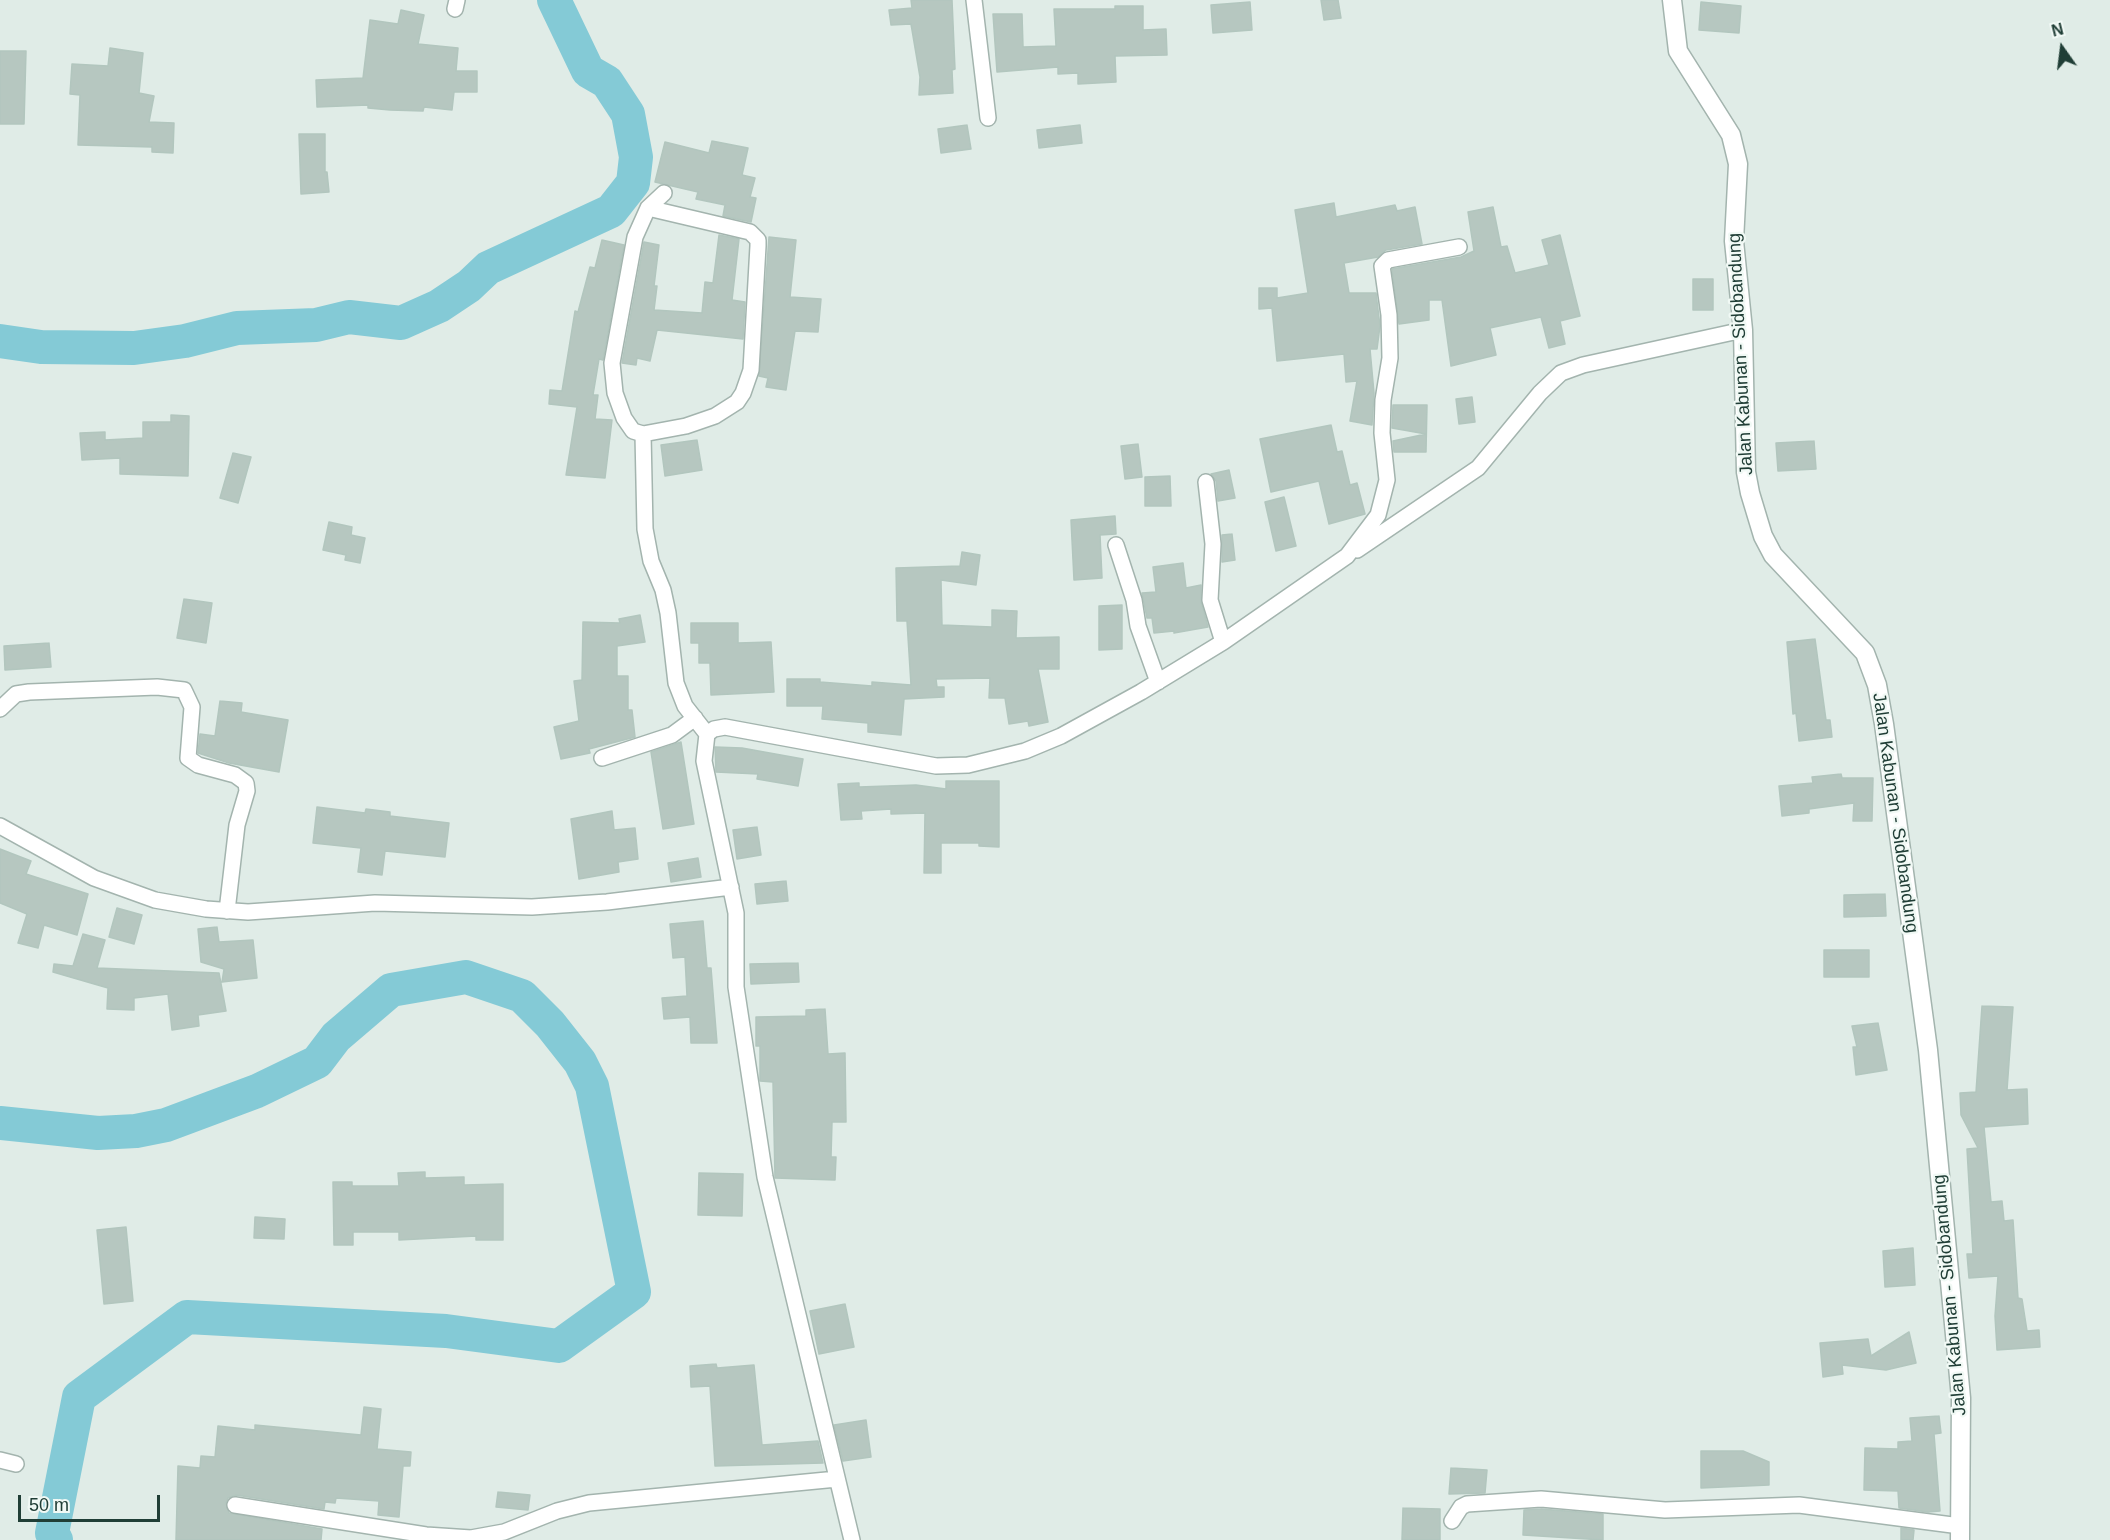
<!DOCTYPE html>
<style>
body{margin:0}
#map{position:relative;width:2110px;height:1540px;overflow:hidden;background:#e0ece7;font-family:Helvetica,sans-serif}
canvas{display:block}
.north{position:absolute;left:2032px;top:18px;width:60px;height:60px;-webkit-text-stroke:4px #f1f9f5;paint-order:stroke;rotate:346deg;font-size:16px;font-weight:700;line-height:24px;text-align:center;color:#203e36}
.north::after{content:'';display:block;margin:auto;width:21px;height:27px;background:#203e36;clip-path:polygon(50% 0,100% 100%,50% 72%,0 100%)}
.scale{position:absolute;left:18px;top:1495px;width:142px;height:27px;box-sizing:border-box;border:3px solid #203e36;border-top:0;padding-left:8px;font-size:18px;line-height:21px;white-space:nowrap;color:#203e36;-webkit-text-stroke:4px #f1f9f5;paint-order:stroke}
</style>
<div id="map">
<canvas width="2110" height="1540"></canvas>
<div class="north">N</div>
<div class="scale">50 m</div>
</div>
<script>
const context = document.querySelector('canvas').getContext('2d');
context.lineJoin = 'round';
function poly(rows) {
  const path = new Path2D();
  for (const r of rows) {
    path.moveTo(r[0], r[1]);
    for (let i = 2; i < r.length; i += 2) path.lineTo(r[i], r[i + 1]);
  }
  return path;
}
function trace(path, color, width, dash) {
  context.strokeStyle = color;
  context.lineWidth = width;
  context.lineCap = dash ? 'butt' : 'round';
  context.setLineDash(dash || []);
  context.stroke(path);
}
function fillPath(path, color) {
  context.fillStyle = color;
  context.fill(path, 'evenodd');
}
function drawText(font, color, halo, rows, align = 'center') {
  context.font = font + ' Helvetica,sans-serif';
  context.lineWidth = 4.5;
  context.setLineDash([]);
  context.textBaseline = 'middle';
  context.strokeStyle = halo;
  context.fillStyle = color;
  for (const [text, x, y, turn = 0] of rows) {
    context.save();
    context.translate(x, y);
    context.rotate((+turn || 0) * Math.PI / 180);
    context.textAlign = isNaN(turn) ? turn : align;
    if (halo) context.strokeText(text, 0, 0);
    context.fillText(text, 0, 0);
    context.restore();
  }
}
trace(poly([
 [0,341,41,347,134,348,185,341,237,328,316,325,349,317,401,323,439,306,469,286,488,268,611,211,633,183,636,157,628,114,607,82,588,71,554,0],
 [0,1123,98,1133,136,1131,166,1125,257,1091,317,1062,336,1037,391,990,466,977,522,996,550,1024,580,1062,592,1086,634,1292,559,1346,446,1331,187,1317,79,1397,52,1533,56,1540]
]), '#84cad6', 34);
const building = poly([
 [911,0,952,0,955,69,952,70,953,93,919,95,920,77,911,24,891,25,889,10,912,8,911,0],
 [1321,0,1338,0,1341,18,1324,20,1321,0],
 [1250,2,1252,30,1213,33,1211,5,1250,2],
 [1701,2,1741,6,1739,33,1699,30,1701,2],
 [1115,6,1143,6,1143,30,1166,29,1167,55,1115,56,1116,82,1078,84,1078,73,1058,74,1058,67,997,72,993,14,1022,14,1023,47,1056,46,1054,9,1115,9,1115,6],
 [401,10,424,15,418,44,458,48,456,71,477,71,477,92,454,92,452,110,424,107,423,111,390,110,368,108,368,105,317,107,316,80,363,78,370,20,398,24,401,10],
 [110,48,143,53,139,93,154,96,149,122,174,123,173,153,152,152,152,147,78,145,80,95,70,94,72,64,108,66,110,48],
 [0,51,26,51,24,124,0,124,0,51],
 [967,125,971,149,941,153,938,129,967,125],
 [1080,125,1082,143,1039,148,1037,130,1080,125],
 [299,134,325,134,325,172,327,172,329,192,301,194,299,134],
 [712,141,748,148,742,175,755,178,750,197,756,198,751,222,723,216,725,205,696,199,698,192,655,182,665,142,709,153,712,141],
 [1334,203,1336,217,1395,205,1397,211,1415,207,1422,244,1386,250,1378,257,1344,263,1349,293,1376,293,1380,326,1377,349,1370,349,1374,393,1372,425,1350,421,1357,381,1346,382,1344,354,1277,361,1272,308,1259,309,1259,288,1277,288,1277,298,1308,293,1295,210,1334,203],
 [1493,207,1501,247,1507,246,1515,273,1549,265,1542,240,1560,235,1580,316,1560,321,1565,344,1549,348,1541,317,1490,328,1496,355,1451,366,1442,300,1429,300,1429,320,1399,324,1392,269,1461,257,1474,251,1468,212,1493,207],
 [719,235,739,239,732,300,745,302,743,339,657,330,650,361,637,358,636,365,622,363,644,242,659,245,654,286,657,286,654,310,702,313,705,282,713,283,719,235],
 [769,237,796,240,790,297,821,299,818,332,795,331,786,390,766,387,768,378,759,376,769,237],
 [602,240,624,245,603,360,599,359,593,395,598,395,595,419,612,420,605,478,566,475,577,407,549,404,550,390,562,391,575,311,578,312,590,267,595,268,602,240],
 [1693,279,1713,279,1713,310,1693,310,1693,279],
 [1472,397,1475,422,1459,424,1456,399,1472,397],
 [1393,405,1427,405,1426,452,1394,452,1393,441,1426,434,1392,428,1393,405],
 [171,415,189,416,188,476,120,474,120,458,82,460,80,433,105,432,105,440,143,438,143,422,171,422,171,415],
 [1331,425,1337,452,1342,451,1350,485,1357,483,1365,514,1329,524,1319,481,1271,492,1260,439,1331,425],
 [697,440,702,470,665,476,661,445,697,440],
 [1814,441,1816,469,1778,471,1776,443,1814,441],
 [1138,444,1142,477,1125,479,1121,446,1138,444],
 [233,453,251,457,238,503,220,498,233,453],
 [1229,470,1235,498,1218,501,1216,481,1211,474,1229,470],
 [1170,476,1171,506,1145,506,1145,477,1170,476],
 [1284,497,1296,546,1276,551,1265,502,1284,497],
 [1115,516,1116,534,1100,535,1102,578,1074,580,1071,520,1115,516],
 [329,522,352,527,351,535,365,538,360,563,345,560,346,555,323,550,329,522],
 [1232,534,1235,560,1222,562,1222,535,1232,534],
 [962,552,980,555,976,585,941,580,942,625,992,627,992,610,1017,611,1016,638,1059,637,1059,669,1038,669,1048,722,1029,726,1028,721,1009,724,1005,698,989,698,990,678,936,679,937,687,944,687,944,697,904,699,901,735,868,732,868,723,822,719,823,706,787,706,787,679,820,679,820,682,872,686,872,682,911,685,907,621,897,621,896,568,960,566,962,552],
 [1183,563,1186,588,1201,585,1201,602,1208,627,1174,633,1174,631,1154,633,1152,618,1147,618,1142,593,1156,592,1153,567,1183,563],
 [184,599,212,603,206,643,177,638,184,599],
 [1122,605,1122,649,1099,650,1099,606,1122,605],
 [640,615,645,642,617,646,617,676,628,676,628,710,632,710,635,737,589,749,590,753,561,759,554,727,579,721,574,681,582,680,583,622,620,623,619,619,640,615],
 [691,623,738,623,738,643,771,642,774,692,711,695,710,663,699,663,699,643,691,643,691,623],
 [1815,639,1826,720,1830,720,1832,737,1799,741,1796,713,1793,714,1787,642,1815,639],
 [49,643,51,667,5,670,4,646,49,643],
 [220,701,242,703,241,712,288,720,279,772,229,763,198,753,200,734,215,736,220,701],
 [681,742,694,824,663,829,651,752,681,742],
 [715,747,742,748,803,759,798,786,757,779,758,774,716,772,715,747],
 [1841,774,1842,778,1873,778,1872,821,1853,821,1854,803,1809,809,1809,813,1782,816,1779,786,1813,783,1812,777,1841,774],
 [946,781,999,781,999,847,979,846,979,843,941,843,941,873,924,873,925,813,891,814,891,809,861,811,862,819,841,820,838,784,859,783,859,787,916,785,946,789,946,781],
 [317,807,365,813,366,809,390,812,390,816,449,823,445,857,385,851,382,875,358,872,361,848,313,843,317,807],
 [612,811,614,830,635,828,638,859,618,862,619,872,579,879,571,819,612,811],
 [757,827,761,855,737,859,733,830,757,827],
 [0,849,31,861,26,874,88,894,77,935,44,925,38,948,18,943,27,914,0,903,0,849],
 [698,858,701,877,671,882,668,863,698,858],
 [786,881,788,901,757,904,755,884,786,881],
 [1885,894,1886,916,1844,917,1844,895,1885,894],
 [117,908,142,915,134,944,109,937,117,908],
 [703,921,707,968,711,968,717,1043,691,1043,690,1017,664,1019,662,998,687,996,685,957,673,958,670,924,703,921],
 [217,927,219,942,253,940,257,978,222,982,224,969,201,962,198,929,217,927],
 [83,934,105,940,97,968,219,973,226,1011,198,1015,199,1026,172,1030,168,994,134,998,134,1010,107,1009,108,988,53,972,54,964,73,966,83,934],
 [1824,950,1869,950,1869,977,1824,977,1824,950],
 [798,963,799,982,751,984,750,964,798,963],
 [1982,1006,2013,1007,2007,1090,2027,1089,2028,1124,1984,1127,1991,1202,2002,1201,2004,1221,2013,1220,2018,1298,2022,1299,2027,1331,2039,1330,2040,1347,1997,1350,1995,1316,1998,1276,1969,1278,1967,1254,1973,1254,1967,1149,1978,1148,1961,1115,1960,1093,1976,1092,1982,1006],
 [825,1009,828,1054,845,1053,846,1122,832,1122,831,1157,836,1157,835,1180,775,1178,773,1082,760,1081,760,1046,756,1046,756,1017,806,1016,806,1010,825,1009],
 [1878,1023,1887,1070,1856,1075,1853,1047,1857,1047,1852,1026,1878,1023],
 [425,1172,425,1178,464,1177,464,1185,503,1184,503,1240,476,1240,476,1236,399,1240,399,1232,353,1232,353,1245,334,1245,333,1182,352,1182,352,1186,399,1186,398,1173,425,1172],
 [699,1173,743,1174,742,1216,698,1215,699,1173],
 [255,1217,285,1219,284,1239,254,1238,255,1217],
 [126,1227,133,1301,104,1304,97,1230,126,1227],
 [1913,1248,1915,1285,1885,1287,1883,1251,1913,1248],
 [845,1304,854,1347,819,1354,810,1311,845,1304],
 [1909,1332,1916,1363,1886,1370,1842,1365,1843,1374,1823,1377,1820,1343,1868,1339,1871,1356,1909,1332],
 [716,1364,717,1368,754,1365,762,1445,818,1441,823,1463,715,1466,710,1386,691,1387,690,1366,716,1364],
 [364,1407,381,1409,377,1449,411,1452,410,1466,403,1466,399,1517,378,1515,379,1501,336,1498,335,1503,325,1502,324,1509,236,1495,228,1498,226,1503,229,1513,322,1529,321,1540,176,1540,178,1466,200,1468,201,1456,215,1457,218,1426,255,1430,255,1425,361,1435,364,1407],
 [1939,1416,1941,1433,1934,1434,1940,1511,1928,1512,1899,1508,1898,1491,1864,1490,1865,1448,1898,1449,1898,1442,1912,1441,1910,1418,1939,1416],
 [866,1420,871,1457,843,1461,834,1425,866,1420],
 [1701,1451,1743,1451,1769,1462,1769,1485,1701,1488,1701,1451],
 [1451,1468,1487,1470,1485,1493,1449,1494,1451,1468],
 [498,1492,530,1495,528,1510,496,1507,498,1492],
 [1403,1508,1440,1509,1440,1540,1402,1540,1403,1508],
 [1541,1509,1603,1514,1603,1540,1523,1535,1524,1510,1541,1509],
 [1901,1528,1914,1530,1913,1540,1901,1540,1901,1528]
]);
fillPath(building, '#b6c7c0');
trace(building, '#b2c6be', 1.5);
const minor = poly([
 [974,0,988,118],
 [455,9,457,0],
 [648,208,750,232,758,240,758,246,751,370,743,393,737,402,715,416,686,426,643,434,633,431,624,418,615,393,612,363,635,237,648,208,664,193],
 [643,434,645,529,651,561,663,590,668,613,676,683,685,706,707,734],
 [1206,482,1213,544,1210,600,1223,642],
 [1116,545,1134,600,1138,626,1158,682],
 [1357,550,1478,468,1540,393,1561,373,1583,365,1743,330],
 [0,709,16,694,29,692,157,687,184,690,192,707,188,758,198,765,235,775,246,783,247,791,237,825,227,911],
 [602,758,672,735,695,718],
 [0,826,94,878,155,900,206,909,248,912,375,903,532,907,607,902,731,887],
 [0,1460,16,1464],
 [235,1505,426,1535,471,1538,504,1532,557,1511,589,1503,837,1479],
 [1452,1521,1461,1507,1467,1504,1541,1499,1665,1510,1799,1505,1960,1526],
 [852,1540,765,1177,736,987,736,913,704,761,707,734,714,729,725,727,936,766,968,765,1025,751,1061,736,1141,692,1223,642,1347,556,1378,515,1387,480,1382,433,1383,400,1390,358,1389,315,1382,266,1388,260,1459,247]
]);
const tertiary = poly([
 [1672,0,1678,51,1731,135,1738,164,1734,241,1743,330,1746,472,1750,493,1763,536,1773,555,1865,653,1877,685,1884,724,1928,1050,1961,1398,1960,1540]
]);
trace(minor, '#a3b4ae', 18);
trace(tertiary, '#a3b4ae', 21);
trace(minor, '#fff', 15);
trace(tertiary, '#fff', 18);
drawText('18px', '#203e36', '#f1f9f5', [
 ["Jalan Kabunan - Sidobandung",1741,354,-93],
 ["Jalan Kabunan - Sidobandung",1895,813,82],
 ["Jalan Kabunan - Sidobandung",1950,1295,-95]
]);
</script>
